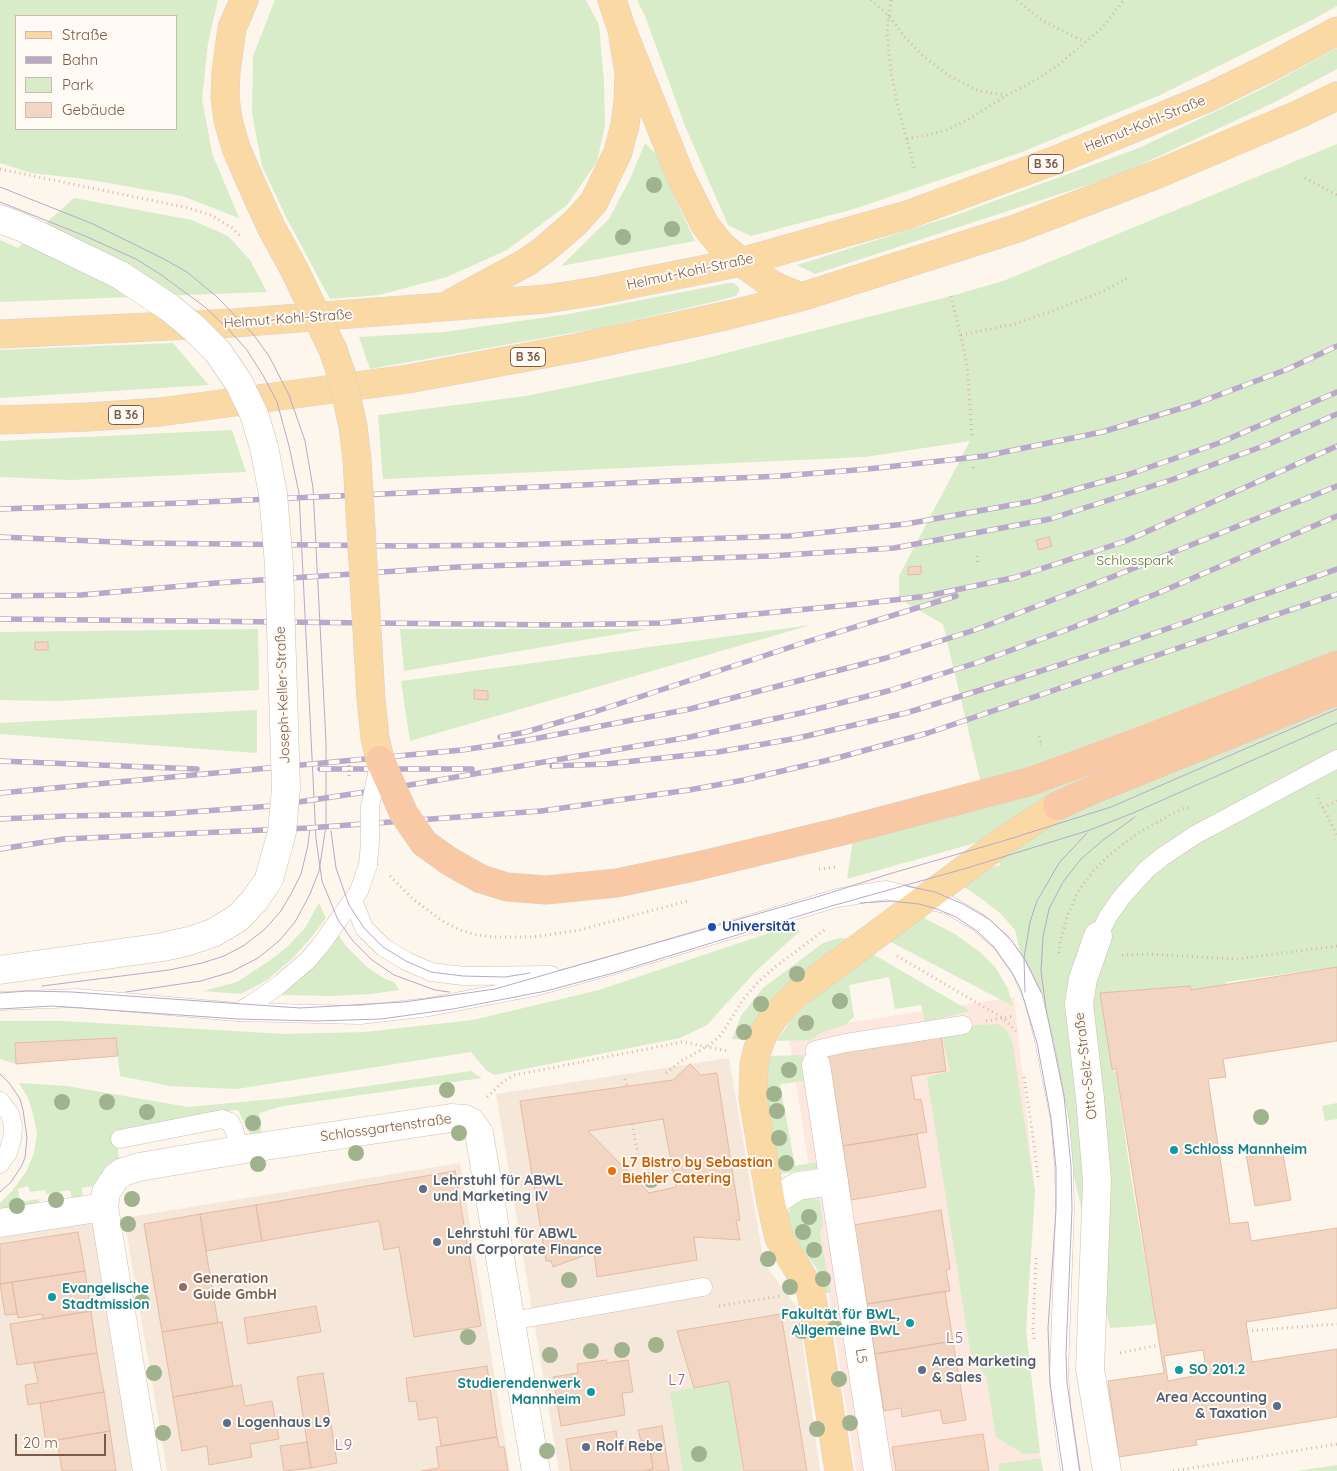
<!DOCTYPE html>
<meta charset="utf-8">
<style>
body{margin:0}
#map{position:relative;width:1337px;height:1471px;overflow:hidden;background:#fdf6ec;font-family:Quicksand,sans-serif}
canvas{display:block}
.legend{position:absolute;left:15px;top:15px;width:162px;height:115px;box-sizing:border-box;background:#fffaf3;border:1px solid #cabbb1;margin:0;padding:6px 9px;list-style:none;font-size:15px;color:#7a5c4d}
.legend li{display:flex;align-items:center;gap:10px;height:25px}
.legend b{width:25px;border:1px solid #cabbb1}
.scale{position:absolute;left:15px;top:1434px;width:91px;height:22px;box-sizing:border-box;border:2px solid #7a5c4d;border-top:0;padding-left:6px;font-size:15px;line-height:18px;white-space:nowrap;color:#7a5c4d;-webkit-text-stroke:4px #fffaf3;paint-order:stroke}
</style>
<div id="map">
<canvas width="1337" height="1471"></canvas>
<ul class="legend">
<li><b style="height:6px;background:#fbd9a5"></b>Straße</li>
<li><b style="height:6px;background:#b9a8c9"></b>Bahn</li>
<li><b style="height:14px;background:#d8ecc9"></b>Park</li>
<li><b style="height:14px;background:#f3d5c3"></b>Gebäude</li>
</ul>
<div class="scale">20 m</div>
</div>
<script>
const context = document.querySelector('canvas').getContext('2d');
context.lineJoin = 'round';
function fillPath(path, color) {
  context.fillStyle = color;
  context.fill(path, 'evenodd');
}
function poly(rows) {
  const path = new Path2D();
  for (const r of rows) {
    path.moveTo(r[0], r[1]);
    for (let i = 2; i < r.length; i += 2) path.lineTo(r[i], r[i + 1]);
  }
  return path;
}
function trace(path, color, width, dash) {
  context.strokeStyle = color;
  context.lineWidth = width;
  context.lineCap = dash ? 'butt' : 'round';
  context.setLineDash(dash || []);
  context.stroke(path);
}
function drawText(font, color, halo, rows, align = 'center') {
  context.font = font + ' Quicksand,sans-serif';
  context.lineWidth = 4;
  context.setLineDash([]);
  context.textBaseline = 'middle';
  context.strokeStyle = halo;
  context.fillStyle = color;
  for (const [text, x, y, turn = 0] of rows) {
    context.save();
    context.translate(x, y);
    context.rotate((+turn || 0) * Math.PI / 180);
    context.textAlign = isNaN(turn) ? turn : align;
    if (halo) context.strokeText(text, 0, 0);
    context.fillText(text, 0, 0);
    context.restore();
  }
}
fillPath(poly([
 [729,1058,764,1263,798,1309,820,1471,559,1471,496,1094],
 [460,1163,510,1471,167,1471,124,1218],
 [96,1222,133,1471,0,1471,0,1237]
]), '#f5e8da');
fillPath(poly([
 [1014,997,1035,1192,1026,1330,1042,1471,856,1471,788,1032]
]), '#fde8e0');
fillPath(poly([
 [0,0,218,0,208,43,202,99,212,153,239,218,182,196,85,179,31,173,0,163],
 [16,16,176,16,176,129,16,129],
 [275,0,586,0,599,25,604,81,605,125,597,162,567,205,507,250,447,277,379,295,330,299,286,217,262,166,252,113,253,56],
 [637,0,1337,0,1337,6,1312,20,1158,96,1022,152,854,209,751,236,728,225,685,126,645,16],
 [1337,48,1337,69,1273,103,1121,174,815,274,797,265,953,216,1139,148,1262,89],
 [645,143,659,157,675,198,695,241,561,266,609,219,630,179],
 [1337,144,1337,967,1226,982,1226,984,1191,990,1190,987,1101,993,1113,1070,1116,1072,1130,1171,1156,1323,1152,1324,1152,1325,1110,1328,1015,930,1001,914,982,899,960,884,981,870,1000,865,993,838,847,879,853,839,986,805,943,624,899,599,899,576,970,441,865,457,384,479,383,479,378,415,526,396,687,363,951,296,1003,281],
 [74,198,192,220,228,236,250,260,267,292,0,302,0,240,18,248],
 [729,283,734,283,739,288,739,292,736,296,713,302,600,328,370,369,359,337,444,332,569,314],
 [173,343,209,385,0,398,0,350],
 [232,430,246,472,72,480,0,477,0,441],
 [811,625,410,741,401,681],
 [258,629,259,690,57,701,0,700,0,632],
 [400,629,647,629,404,671],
 [257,710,257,753,0,734,0,723],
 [319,903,326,918,311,938,291,960,267,980,241,994,203,991,237,982,272,959,289,945,305,928],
 [920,916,955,934,980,952,996,968,1008,989,1013,1006,887,940],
 [793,925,800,931,756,971,707,1025,680,1038,494,1075,486,1070,471,1052,237,1089,170,1086,120,1076,116,1038,15,1043,16,1064,0,1059,0,1021,63,1021,284,1034,365,1032,473,1020,599,990],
 [337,933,346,946,367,967,382,977,395,983,399,990,370,994,334,996,279,995],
 [840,938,853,939,778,996,757,1017,747,1040,732,1039,741,1016,763,988,823,943],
 [871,953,970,1011,925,1022,921,1005,895,1009,889,977,849,985,854,1017,845,1025,823,1032,810,1040,776,1041,791,1021,814,997],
 [998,1024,1005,1028,1011,1038,1014,1052,1035,1192,1026,1330,1040,1453,1023,1454,996,1437,986,1376,971,1357,927,1077,950,1071,940,1027],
 [803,1055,805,1081,780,1084,795,1166,817,1162,817,1168,775,1175,764,1096,767,1056],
 [471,1071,482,1078,283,1106,259,1113,262,1136,252,1138,238,1110,215,1112,115,1131,120,1163,100,1185,82,1188,83,1201,73,1203,70,1190,46,1194,46,1190,30,1192,28,1186,18,1189,20,1202,39,1199,40,1208,0,1215,0,1203,12,1191,26,1172,34,1153,37,1133,33,1114,28,1098,19,1083,67,1086,188,1107,285,1098],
 [1337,1103,1337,1119,1325,1121,1322,1106],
 [812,1198,819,1200,821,1205,823,1225,820,1232,831,1293,825,1293,816,1267,794,1241,786,1216,793,1204,804,1199],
 [729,1381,743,1471,683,1471,670,1392],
 [1041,1458,1043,1471,999,1471,998,1464],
 [1337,1465,1337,1471,1297,1471]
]), '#d8ecc9');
const building = poly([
 [1049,537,1052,546,1039,550,1036,540,1049,537],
 [921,566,921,574,908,575,908,567,921,566],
 [35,642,48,642,48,650,35,650,35,642],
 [474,690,488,691,488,700,474,699,474,690],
 [1337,967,1337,1041,1223,1059,1226,1077,1208,1079,1230,1224,1248,1222,1251,1241,1337,1228,1337,1308,1246,1322,1252,1362,1337,1349,1337,1417,1196,1440,1197,1445,1119,1457,1108,1381,1164,1373,1116,1069,1112,1069,1100,993,1190,986,1191,990,1337,967],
 [941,1034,946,1071,911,1076,915,1100,921,1099,927,1132,843,1146,834,1089,822,1054,941,1034],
 [116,1038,118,1056,16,1064,15,1043,116,1038],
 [690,1064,701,1075,717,1073,740,1220,736,1221,740,1240,694,1237,697,1260,597,1277,594,1252,553,1267,551,1261,546,1261,520,1101,673,1080,690,1064],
 [663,1119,676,1187,649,1193,588,1131,663,1119],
 [917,1134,926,1187,851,1200,843,1146,917,1134],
 [1282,1148,1291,1200,1255,1206,1246,1154,1282,1148],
 [455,1171,481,1326,414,1337,399,1247,384,1250,379,1221,262,1241,256,1205,455,1171],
 [256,1205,262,1241,206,1251,200,1214,256,1205],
 [941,1210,950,1269,946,1270,950,1291,867,1304,854,1225,941,1210],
 [200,1214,218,1323,162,1332,144,1224,200,1214],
 [78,1232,85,1271,0,1284,0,1244,78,1232],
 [85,1271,91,1311,43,1319,42,1314,18,1318,12,1282,85,1271],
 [12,1282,17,1314,5,1315,0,1284,12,1282],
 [945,1291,953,1341,875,1354,867,1304,945,1291],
 [316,1306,321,1332,248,1344,244,1318,316,1306],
 [91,1311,97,1353,17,1365,10,1324,91,1311],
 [781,1314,807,1471,744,1471,729,1381,694,1388,677,1331,781,1314],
 [222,1322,233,1386,173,1397,162,1332,222,1322],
 [953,1341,966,1420,943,1424,940,1410,902,1417,901,1408,884,1411,875,1354,953,1341],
 [1203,1350,1205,1362,1191,1365,1193,1376,1168,1381,1164,1356,1203,1350],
 [97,1353,104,1392,28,1405,25,1385,38,1383,34,1363,97,1353],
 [606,1360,607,1363,628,1360,633,1392,622,1393,625,1415,561,1426,553,1377,578,1373,577,1364,606,1360],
 [487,1366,497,1437,441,1446,437,1417,419,1420,416,1401,409,1402,406,1378,487,1366],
 [323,1373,337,1463,311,1468,297,1377,323,1373],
 [241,1385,245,1406,272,1401,279,1439,250,1444,252,1457,209,1465,207,1446,182,1451,173,1397,241,1385],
 [104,1392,110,1431,46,1442,40,1403,104,1392],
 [662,1426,669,1471,648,1471,653,1469,649,1440,641,1441,638,1430,662,1426],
 [110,1431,116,1471,62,1471,57,1440,110,1431],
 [616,1431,618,1445,649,1440,653,1469,644,1471,571,1471,566,1439,616,1431],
 [983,1434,989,1471,896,1471,892,1447,983,1434],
 [497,1437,499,1447,504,1447,508,1471,421,1471,439,1468,436,1447,497,1437],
 [307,1442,311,1468,284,1471,280,1446,307,1442]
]);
fillPath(building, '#f3d5c3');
trace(building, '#e6bba3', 1);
const service = poly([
 [353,900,364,928,383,947,406,961,431,972,463,976,551,975],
 [1098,936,1109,915,1121,898,1146,870,1162,857,1195,835,1337,759],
 [0,1001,77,998,237,1012,360,1015,429,1007,534,987,610,966,837,898,886,890,949,905,978,922,1001,942,1020,969,1033,997,1044,1040,1060,1121,1064,1168,1065,1210,1059,1372,1062,1415,1070,1471],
 [238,1012,250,1005,279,985,308,960,320,946,359,891,368,865],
 [816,1065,815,1050,846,1043,963,1025],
 [0,1101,10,1114,13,1126,12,1139,8,1153,0,1164],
 [120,1139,222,1119,230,1122,234,1129,239,1150],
 [511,1321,703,1287]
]);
const minor = poly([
 [0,219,21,227,120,275],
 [1098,936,1083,979,1079,1004,1090,1098,1097,1181,1090,1369,1107,1471],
 [0,970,163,947,189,941,213,933,238,918,254,901,269,879],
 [816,1065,878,1471],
 [771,1203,798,1186,834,1181],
 [0,1223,104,1207],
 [147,1471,104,1207,106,1192,116,1177,123,1172,139,1167,239,1150,451,1118,465,1119,471,1122,479,1133,536,1471]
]);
const primary = poly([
 [244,0,232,28,226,72,225,97,228,120,236,148,248,176,271,227,294,269],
 [612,0,622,30,680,175,705,225,721,245,741,262,774,286,801,297],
 [453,302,527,262,545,249,575,223,594,202,618,152,625,125,628,101,629,74,622,30],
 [0,334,234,323,546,299,597,291,741,262,907,215,1061,158,1207,98,1268,68,1337,31],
 [0,420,89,417,160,412,408,379,576,348,725,316,801,297,1015,229,1158,174,1297,115,1337,96],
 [839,1471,811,1291,779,1238,771,1203,753,1098,754,1065,757,1051,763,1034,774,1017,799,992,1003,841,1057,806]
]);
const trunk = poly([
 [1057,806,1090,791,1337,691],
 [449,861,481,879,507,887,546,890,617,883,698,866,843,831,1032,781,1149,738,1337,665]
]);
trace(service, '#d1beb0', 19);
trace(minor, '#d1beb0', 29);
trace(primary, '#dad1cd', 29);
trace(trunk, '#dad1cd', 29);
trace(poly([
 [871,0,889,16,904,36,923,56,948,75,979,91,1006,95],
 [891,0,887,32,891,71,897,103,915,171],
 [1017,0,1043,21,1085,42],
 [907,139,944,131,966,121,1007,95,1031,83,1057,66,1101,29,1124,0],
 [0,169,188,208,211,215,232,228,242,238],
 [1305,178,1337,195],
 [951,296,964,349,968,375,972,438],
 [961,335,1015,324,1060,308,1106,290,1127,278],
 [973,467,973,471],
 [977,556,978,565],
 [1039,736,1042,744,1040,744],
 [1318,798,1337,835],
 [1323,808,1337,801],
 [819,869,838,867],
 [390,876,414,900,444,922,460,930,477,935,496,937,533,937,580,930,687,901],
 [1059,953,1060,942,1067,917,1079,890,1093,871,1108,856,1138,833,1181,809,1191,807],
 [1122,955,1148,954,1236,959,1337,946],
 [897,956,1003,1018,1014,1016],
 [986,1021,1003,1018,1016,1031],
 [666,1073,681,1061,708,1046,721,1035,742,1001,756,984,775,967,826,929],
 [1024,1077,1032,1130,1038,1177],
 [625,1079,627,1086],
 [487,1097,504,1081,515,1075,682,1042,728,1051],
 [632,1124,638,1154],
 [719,1306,780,1296],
 [1247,1331,1337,1324],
 [1034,1339,1033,1329,1036,1258],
 [1120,1353,1159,1345],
 [1173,1471,1337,1444]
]), '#d9b8a5', 3, [1, 4]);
trace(service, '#fff', 18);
trace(minor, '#fff', 28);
trace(primary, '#fbd9a5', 28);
trace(trunk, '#f9c8a4', 28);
trace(poly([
 [0,187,93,224,162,258,187,272,217,297,253,334,269,356,289,395,305,441,313,488,326,742,326,826,319,871,310,894,295,922,280,940,258,958,231,972,201,981,126,992],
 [0,202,85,236,136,259,160,274,205,307,228,329,247,350,264,377,277,402,289,446,299,493,316,839,322,881,338,920,353,941,372,960,394,975,435,990,449,992],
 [331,831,336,868,349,905,364,928,383,947,406,961,431,972,463,976,505,977,530,973],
 [906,886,935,892,963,904,989,919,1011,940,1024,958,1041,992],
 [860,903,892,901,919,904,937,909,956,917,977,931,994,947,1013,974,1021,990,1037,1043,1051,1118,1056,1168,1056,1210,1048,1328,1050,1384,1063,1471],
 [42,986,169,970,202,963,224,956,243,946,264,930,281,911,292,892,301,874,308,845,310,828],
 [1025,992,1024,958,1030,922,1037,901,1059,863,1087,833],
 [0,993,28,991,72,992,300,1008,404,1002,495,989,820,896,889,874,1003,841,1111,807,1337,709],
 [0,1009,52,1006,237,1019,317,1021,381,1019,453,1009,546,991,617,972,828,907,967,868,1090,830,1133,813,1337,723],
 [0,1074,10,1084,20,1099,23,1110,27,1137,25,1158,21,1167,11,1182,0,1192],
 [1080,1471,1067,1383,1066,1353,1072,1209,1071,1166,1064,1096,1046,1009,1041,971,1043,937,1049,909,1063,882,1081,859,1103,840,1135,817]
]), '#b9a8c9', 1);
const rail = poly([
 [0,509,182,503,781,476,868,469,985,456,1102,432,1192,405,1288,369,1337,346],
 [0,537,140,543,403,546,513,545,789,536,906,524,1034,501,1130,474,1219,443,1337,392],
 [1010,579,1126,541,1337,446],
 [0,596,81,595,216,583,458,567,770,556,894,548,1050,519,1171,480,1269,444,1337,414],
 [0,619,561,625,661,623,860,604,927,596,1017,577],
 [500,737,526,732,597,711,806,642,956,596],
 [0,761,197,769],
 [552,766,606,764,718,752,798,738,906,713,1013,680,1121,645,1337,569],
 [320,769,472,769],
 [0,793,462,750,528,740,690,709,886,658,975,630,1117,575,1337,486],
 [0,819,66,816,163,814,272,806,392,788,690,737,801,713,888,691,979,662,1074,627,1156,594,1337,516],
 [0,849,64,839,308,828,541,811,689,790,744,780,837,758,928,733,1337,594]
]);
trace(rail, '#b9a8c9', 5.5);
trace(rail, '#fffaf3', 4, [11]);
const serviceBridge = poly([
 [368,865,370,843,370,807,380,760]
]);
const minorBridge = poly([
 [120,275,170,308,194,328,218,352,239,383,254,414,264,447,273,494,279,565,286,788,282,832,269,879]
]);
const primaryBridge = poly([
 [294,269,333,350,341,373,353,426,357,460,371,699,375,738,380,760]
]);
const trunkBridge = poly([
 [380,760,404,814,424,843,449,861]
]);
trace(serviceBridge, '#d1beb0', 19, []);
trace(minorBridge, '#d1beb0', 29, []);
trace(primaryBridge, '#dad1cd', 29, []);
trace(trunkBridge, '#dad1cd', 29, []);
trace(poly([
 [349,765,349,778]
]), '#d9b8a5', 3, [1, 4]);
trace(serviceBridge, '#fff', 18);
trace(minorBridge, '#fff', 28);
trace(primaryBridge, '#fbd9a5', 28);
trace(trunkBridge, '#f9c8a4', 28);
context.fillStyle = '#a0b28e';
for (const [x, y] of [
 [654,185],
 [672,229],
 [623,237],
 [797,974],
 [840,1001],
 [761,1004],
 [806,1023],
 [744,1032],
 [789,1070],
 [447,1090],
 [774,1094],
 [62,1102],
 [107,1102],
 [777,1111],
 [147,1112],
 [1261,1117],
 [253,1123],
 [459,1133],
 [779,1138],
 [356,1153],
 [786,1163],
 [258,1164],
 [651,1180],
 [132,1199],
 [56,1200],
 [17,1206],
 [809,1217],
 [128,1224],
 [803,1232],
 [814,1250],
 [768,1259],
 [823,1279],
 [569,1280],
 [790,1287],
 [142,1302],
 [835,1328],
 [802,1331],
 [468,1337],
 [656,1345],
 [622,1350],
 [591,1351],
 [550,1355],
 [154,1373],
 [839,1379],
 [850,1423],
 [817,1429],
 [163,1433],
 [547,1451],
 [699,1454]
]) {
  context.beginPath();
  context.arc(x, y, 8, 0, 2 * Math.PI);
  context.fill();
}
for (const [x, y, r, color] of [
 [712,927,5,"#1a4fb4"],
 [1174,1150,5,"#0f9aa8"],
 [612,1171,5,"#e8710a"],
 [423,1189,5,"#5c6f8a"],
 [437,1242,5,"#5c6f8a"],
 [183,1287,5,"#8d6e63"],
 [52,1297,5,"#0f9aa8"],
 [910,1323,5,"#0f9aa8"],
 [922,1370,5,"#5c6f8a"],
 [1179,1370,5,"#0f9aa8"],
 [591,1392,5,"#0f9aa8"],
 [1277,1406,5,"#5c6f8a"],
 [227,1423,5,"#5c6f8a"],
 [586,1447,5,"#5c6f8a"]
]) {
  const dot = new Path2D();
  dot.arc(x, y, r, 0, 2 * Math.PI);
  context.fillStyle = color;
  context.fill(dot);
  trace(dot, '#fffaf3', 2);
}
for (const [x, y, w] of [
 [1046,164,35],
 [528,357,35],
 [126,415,35]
]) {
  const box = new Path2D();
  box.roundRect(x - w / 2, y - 9.5, w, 19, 4);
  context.fillStyle = '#fffaf3';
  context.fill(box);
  trace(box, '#7a5c4d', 1);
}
drawText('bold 12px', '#7a5c4d', null, [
 ["B 36",1046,164],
 ["B 36",528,357],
 ["B 36",126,415]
]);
drawText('14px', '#7a5c4d', '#fffaf3', [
 ["Helmut-Kohl-Straße",1145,124,-22],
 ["Helmut-Kohl-Straße",690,272,-12],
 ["Helmut-Kohl-Straße",288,319,-4],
 ["Joseph-Keller-Straße",283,695,-92],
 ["Otto-Selz-Straße",1086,1066,-97],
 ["Schlossgartenstraße",386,1128,-8],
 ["L5",861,1356,81]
]);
drawText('14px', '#537a41', '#fffaf3', [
 ["Schlosspark",1135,561]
]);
drawText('bold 14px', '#164399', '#fffaf3', [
 ["Universität",722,927]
], 'left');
drawText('bold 14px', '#0d838f', '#fffaf3', [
 ["Schloss Mannheim",1184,1150],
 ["Evangelische",62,1289],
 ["Stadtmission",62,1305],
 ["Fakultät für BWL,",900,1315,"right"],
 ["Allgemeine BWL",900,1331,"right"],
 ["SO 201.2",1189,1370],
 ["Studierendenwerk",581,1384,"right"],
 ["Mannheim",581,1400,"right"]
], 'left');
drawText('bold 14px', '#c56008', '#fffaf3', [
 ["L7 Bistro by Sebastian",622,1163],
 ["Biehler Catering",622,1179]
], 'left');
drawText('bold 14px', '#4e5e75', '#fffaf3', [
 ["Lehrstuhl für ABWL",433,1181],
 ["und Marketing IV",433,1197],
 ["Lehrstuhl für ABWL",447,1234],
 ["und Corporate Finance",447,1250],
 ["Area Marketing",932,1362],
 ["& Sales",932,1378],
 ["Area Accounting",1267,1398,"right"],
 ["& Taxation",1267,1414,"right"],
 ["Logenhaus L9",237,1423],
 ["Rolf Rebe",596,1447]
], 'left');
drawText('bold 14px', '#785e54', '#fffaf3', [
 ["Generation",193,1279],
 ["Guide GmbH",193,1295]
], 'left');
context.letterSpacing = '1px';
drawText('15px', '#846695', '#fffaf3', [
 ["L5",955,1338],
 ["L7",677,1380],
 ["L9",344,1445]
]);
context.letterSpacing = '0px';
</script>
